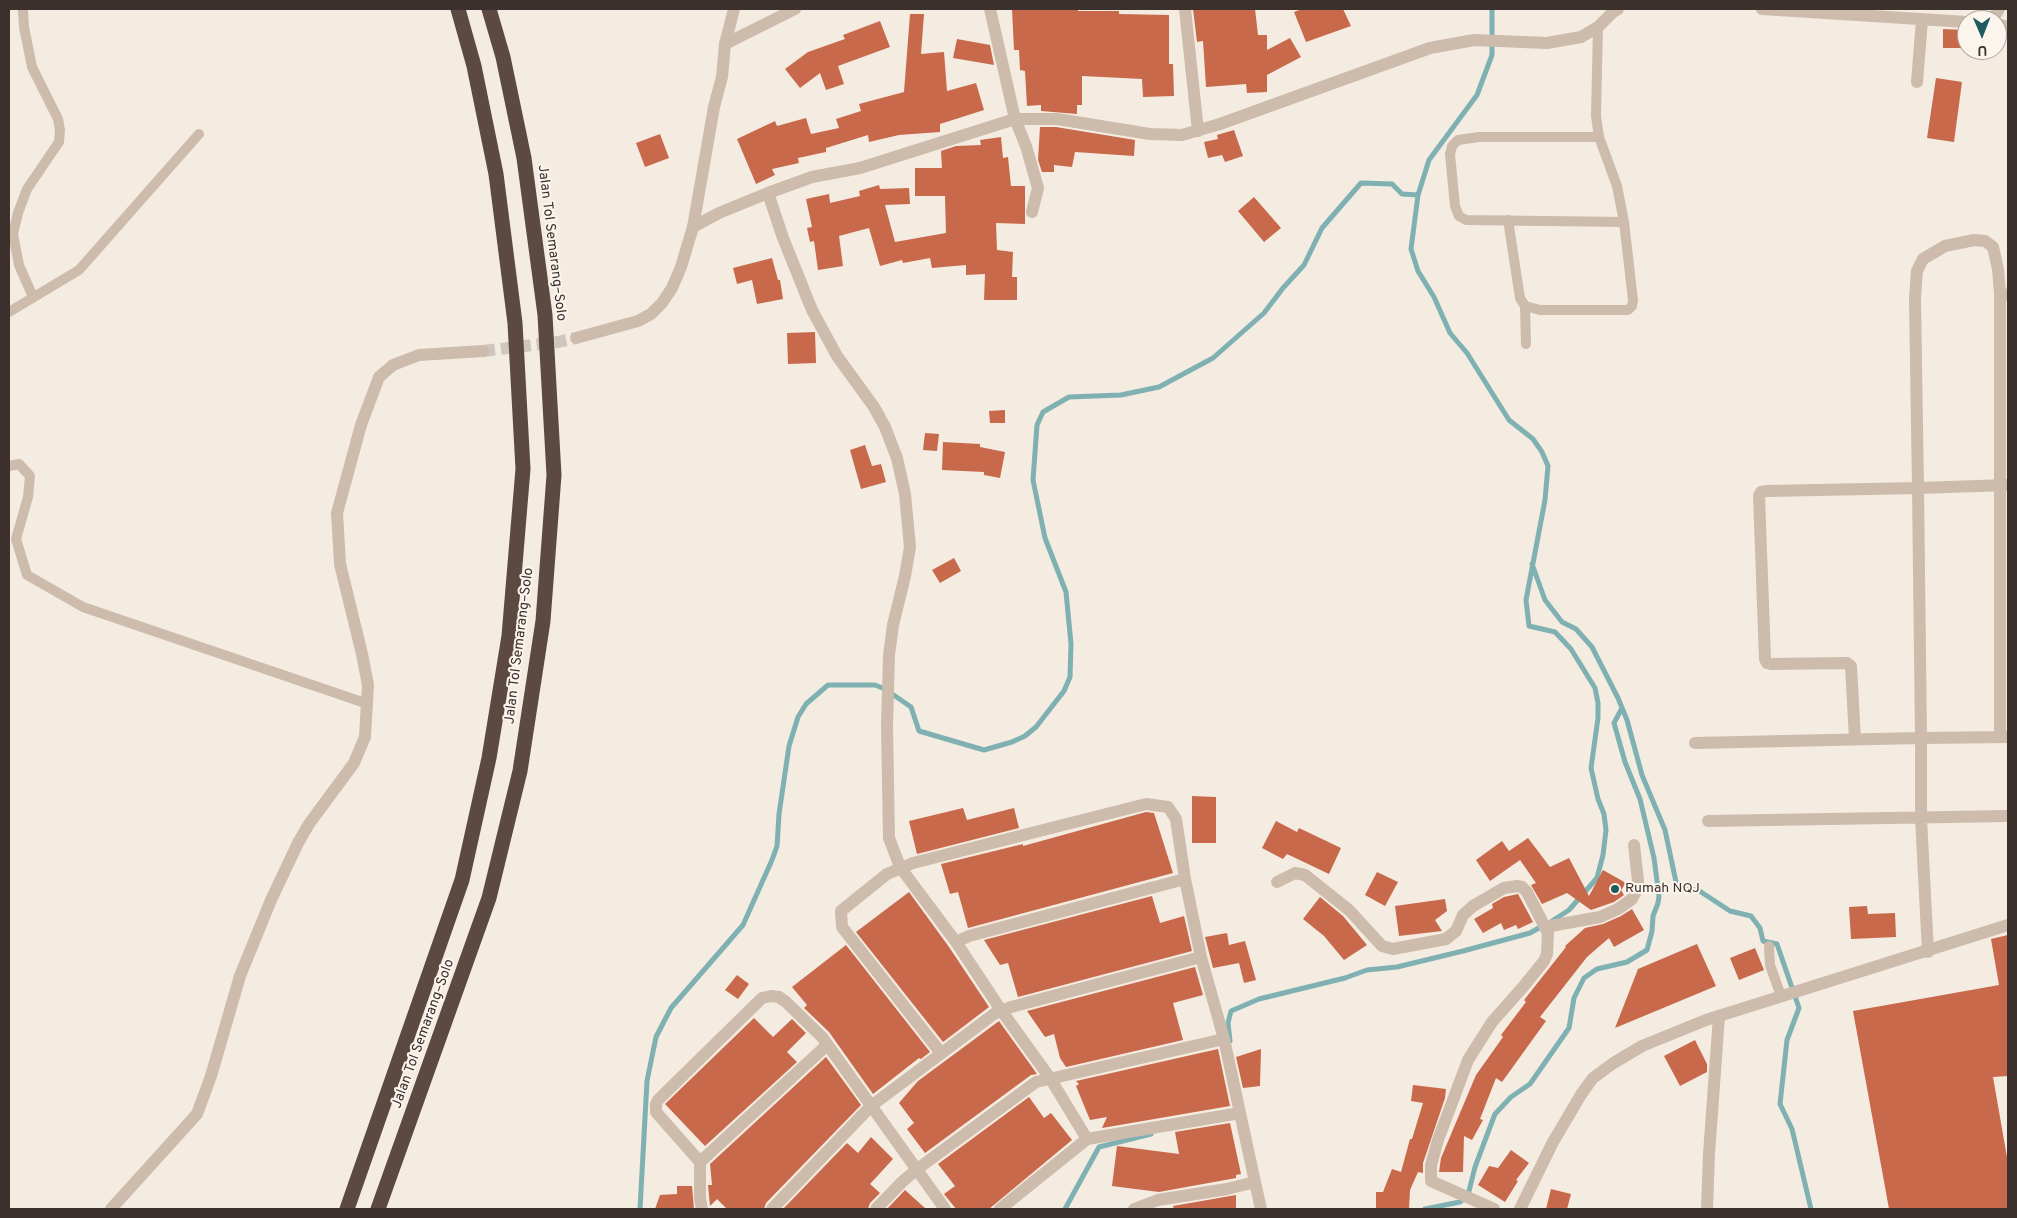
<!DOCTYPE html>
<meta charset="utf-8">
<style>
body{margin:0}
#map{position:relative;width:2017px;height:1218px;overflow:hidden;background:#f4ebe1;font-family:Overpass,sans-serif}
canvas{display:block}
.frame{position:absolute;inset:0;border:10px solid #3b302b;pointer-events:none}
.north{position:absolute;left:1957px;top:10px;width:50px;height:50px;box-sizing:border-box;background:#fbf5ee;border:1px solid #aea6a0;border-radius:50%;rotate:179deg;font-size:14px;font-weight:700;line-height:20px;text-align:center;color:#3b302b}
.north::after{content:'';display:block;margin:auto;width:18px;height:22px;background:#1f5a5e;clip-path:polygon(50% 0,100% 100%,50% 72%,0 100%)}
</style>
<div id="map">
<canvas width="2017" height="1218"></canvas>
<div class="frame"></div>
<div class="north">U</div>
</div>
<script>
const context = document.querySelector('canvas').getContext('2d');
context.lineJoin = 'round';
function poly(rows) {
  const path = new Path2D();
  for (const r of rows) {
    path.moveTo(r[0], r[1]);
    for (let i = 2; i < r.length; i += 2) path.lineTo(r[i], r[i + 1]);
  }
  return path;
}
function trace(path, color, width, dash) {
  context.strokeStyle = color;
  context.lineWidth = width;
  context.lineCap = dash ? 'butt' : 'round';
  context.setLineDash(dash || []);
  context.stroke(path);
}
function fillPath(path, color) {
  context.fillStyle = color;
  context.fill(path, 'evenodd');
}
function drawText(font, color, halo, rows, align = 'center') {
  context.font = font + ' Overpass,sans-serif';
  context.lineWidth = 4;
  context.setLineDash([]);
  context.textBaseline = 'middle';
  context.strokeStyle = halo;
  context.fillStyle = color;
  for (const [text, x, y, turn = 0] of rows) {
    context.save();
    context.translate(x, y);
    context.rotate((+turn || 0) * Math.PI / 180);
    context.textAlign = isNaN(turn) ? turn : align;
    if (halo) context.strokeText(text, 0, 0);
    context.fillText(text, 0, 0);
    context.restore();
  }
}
trace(poly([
 [1492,9,1492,55,1477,95,1429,160,1418,195,1411,249,1418,271,1434,297,1450,333,1467,353,1509,420,1533,439,1542,452,1548,466,1545,500,1526,600,1529,626,1555,632,1571,649,1595,688,1598,703,1598,718,1591,768,1598,799,1604,814,1606,830,1603,855,1597,878,1569,910,1552,921],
 [1532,564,1545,600,1562,622,1576,629,1592,647,1618,698,1627,720,1642,775,1665,830,1676,882,1680,889,1698,890,1730,911,1751,916,1760,928,1763,941,1777,944,1799,1008,1787,1040,1780,1104,1792,1129,1811,1209],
 [1230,1041,1228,1023,1231,1011,1259,999,1345,978,1367,970,1397,967,1463,951,1530,933,1544,925],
 [640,1209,647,1081,656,1037,671,1008,743,925,772,860,777,846,779,814,789,746,798,717,806,704,828,685,875,685,885,689,911,707,919,731,984,750,1012,742,1025,736,1036,727,1064,691,1070,677,1071,644,1066,592,1045,538,1033,480,1037,425,1043,412,1069,397,1121,395,1159,387,1213,358,1264,313,1283,288,1304,265,1322,228,1361,183,1392,184,1402,194,1418,195],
 [1065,1209,1099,1147,1151,1134],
 [1425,1209,1460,1202,1468,1195,1475,1167,1495,1114,1511,1097,1530,1084,1569,1028,1574,998,1584,978,1597,969,1627,962,1647,950,1652,931,1653,916,1658,903,1659,896,1654,858,1640,799,1625,762,1614,723,1622,708]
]), '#7fb0b2', 5);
fillPath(poly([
 [1012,9,1078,9,1078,11,1119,11,1119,14,1169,15,1169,64,1173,64,1174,96,1143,97,1142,79,1082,76,1082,105,1077,105,1077,114,1041,111,1041,105,1027,106,1025,71,1020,70,1019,50,1014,50],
 [1193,9,1255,9,1258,35,1267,35,1267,50,1290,38,1301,57,1267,75,1267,92,1247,93,1246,84,1206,87,1203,41,1197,42],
 [1302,9,1343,9,1351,26,1306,42,1294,12],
 [910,14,924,14,921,54,944,52,947,91,976,83,984,110,940,124,940,132,899,135,869,142,868,135,826,148,826,152,798,158,799,163,772,169,775,175,756,184,737,139,775,121,777,126,806,118,811,134,839,128,836,119,861,111,859,104,904,92],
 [880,21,890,47,838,66,844,84,826,90,820,73,800,88,785,69,808,52,845,39,843,35],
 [1943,29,1964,30,1963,48,1943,48],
 [957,39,990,45,994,65,953,58],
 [1936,78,1962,82,1954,142,1927,138],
 [1040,127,1056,127,1135,140,1134,156,1075,152,1072,167,1054,165,1054,172,1042,172,1038,160],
 [1234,130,1243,156,1225,162,1222,155,1208,158,1204,142,1218,139,1217,135],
 [660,134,669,158,645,167,636,143],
 [1001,137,1003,158,1008,157,1011,186,1025,186,1025,224,996,223,997,250,1013,252,1012,277,1017,277,1017,300,984,300,985,274,966,275,966,265,932,268,930,258,903,263,902,260,880,266,869,228,839,236,843,266,818,270,814,241,810,242,807,228,812,227,806,199,829,194,830,203,860,196,859,191,879,185,880,189,909,188,910,204,885,205,895,242,946,233,945,196,915,196,915,168,942,168,941,151,956,146,981,145,980,140],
 [1254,197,1281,228,1264,242,1238,211],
 [772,258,778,280,780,280,783,299,757,304,752,280,737,284,733,268],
 [815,332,816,363,788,364,787,333],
 [1005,410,1005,423,990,423,989,411],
 [925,433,939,434,937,451,923,450],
 [943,442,980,444,980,447,1005,452,1000,478,984,475,984,472,942,470],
 [865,445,872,466,881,464,886,482,861,489,850,450],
 [954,558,961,571,940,583,932,570],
 [1192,796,1216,797,1216,843,1192,843],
 [963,808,967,820,1014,808,1019,828,917,854,909,821],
 [1146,812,1154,813,1173,873,968,928,958,892,950,894,941,864,1023,844,1023,846],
 [1276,821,1297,832,1299,828,1341,848,1329,874,1287,854,1283,859,1262,848],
 [1528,838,1550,867,1569,858,1589,896,1603,870,1626,883,1621,890,1624,895,1614,902,1591,910,1567,893,1542,904,1531,885,1536,883,1520,860,1490,881,1476,860,1502,841,1509,851],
 [1377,872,1398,882,1385,906,1365,895],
 [909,892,949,947,989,1007,943,1042,856,932],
 [1518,894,1533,922,1518,929,1516,925,1504,930,1501,923,1483,933,1474,919,1493,908,1492,904,1504,897],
 [1152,896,1160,923,1184,916,1192,951,1018,997,1008,963,1000,965,984,940],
 [1320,897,1343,916,1367,945,1344,960,1324,936,1303,919],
 [1445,899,1447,911,1435,920,1442,931,1399,936,1395,906],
 [1867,906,1868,914,1895,913,1896,937,1851,939,1849,907],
 [1632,909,1644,930,1614,947,1609,938,1587,957,1540,1017,1546,1021,1502,1082,1496,1078,1480,1119,1483,1120,1472,1140,1464,1136,1463,1172,1439,1172,1441,1158,1476,1075,1503,1037,1501,1035,1526,1002,1524,1000,1566,947,1565,946,1585,928,1603,924,1621,916],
 [1227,933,1229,945,1245,941,1256,980,1244,983,1239,963,1213,968,1205,937],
 [2008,935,2008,1076,1993,1077,2008,1163,2008,1209,1889,1209,1853,1011,1999,985,1991,939],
 [1697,944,1716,986,1615,1028,1638,969],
 [846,945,930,1052,921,1059,919,1058,873,1094,829,1032,804,1008,807,1005,792,987],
 [1755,948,1764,970,1739,980,1730,958],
 [1195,967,1203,995,1173,1003,1183,1040,1066,1067,1060,1058,1054,1034,1045,1037,1027,1011],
 [737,975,749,984,738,999,725,990],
 [754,1018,773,1037,792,1019,806,1033,787,1052,797,1062,705,1146,665,1104],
 [999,1021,1037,1074,1031,1075,925,1153,907,1129,914,1123,899,1103,918,1081],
 [1695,1040,1707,1064,1707,1072,1680,1086,1664,1056],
 [1218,1049,1230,1106,1102,1128,1107,1117,1090,1120,1076,1086,1079,1084,1076,1081],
 [1261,1049,1260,1086,1243,1088,1236,1057],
 [826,1057,861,1105,766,1203,764,1209,727,1209,717,1199,710,1206,708,1185,712,1185,710,1164],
 [1413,1085,1446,1089,1445,1098,1423,1163,1423,1173,1418,1172,1410,1190,1409,1209,1376,1209,1376,1192,1383,1192,1392,1169,1401,1172,1410,1139,1412,1139,1423,1103,1411,1101],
 [1029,1097,1044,1118,1051,1113,1072,1140,989,1209,956,1209,944,1194,955,1186,938,1164],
 [1230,1123,1241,1174,1236,1175,1236,1178,1159,1192,1112,1186,1117,1146,1179,1154,1175,1132],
 [871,1137,893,1159,870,1184,880,1193,870,1203,868,1209,783,1209,847,1143,858,1153],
 [1511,1150,1529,1163,1516,1180,1518,1181,1505,1202,1478,1185,1489,1166,1498,1168],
 [677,1186,692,1186,694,1209,655,1209,660,1195,677,1194],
 [1551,1189,1571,1194,1567,1209,1546,1209],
 [905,1190,926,1209,887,1209],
 [1236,1195,1236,1209,1174,1209,1173,1206]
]), '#c8694b');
trace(poly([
 [483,351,558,342,576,338]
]), '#cfc6bd', 12, [12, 6]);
trace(poly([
 [23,9,24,27,32,67,58,119,60,130,59,142,27,189,18,213,13,234,19,265,33,297],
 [1599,137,1479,137,1458,140,1452,146,1450,154,1455,206,1459,216,1466,220,1624,222],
 [1508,220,1520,298,1525,306,1540,310,1628,310,1632,306,1633,300,1624,222,1617,186,1599,137,1596,116,1598,27],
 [1525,306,1526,344],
 [9,312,79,270,199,134],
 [9,466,19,464,30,476,28,497,16,539,27,575,83,607,368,704],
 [1769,946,1770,965,1781,996]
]), '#cdbbac', 10);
trace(poly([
 [990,9,1015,119,1026,146,1038,188,1032,212],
 [1185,9,1198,131],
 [1762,9,1967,22],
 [1992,20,1999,9],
 [1997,24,2008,27],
 [725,44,795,9],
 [1917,82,1922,20],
 [693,227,719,213,768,193],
 [2000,737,2000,293,2008,295],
 [1855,739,1851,666,1847,663,1771,664,1767,663,1765,659,1759,496,1761,492,1767,491,1918,488,1915,298,1917,271,1923,259,1945,246,1974,240,1985,241,1993,247,1998,269,2000,293],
 [1695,743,1921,738,1918,488,2008,485],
 [1708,821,2008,816],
 [1277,882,1295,873,1305,875,1349,910,1382,946,1393,949,1446,939,1456,931,1463,915,1473,906,1504,888,1517,886,1522,887,1527,892,1548,933,1547,954,1544,961,1523,987,1492,1022,1468,1060,1438,1140,1431,1165,1431,1181,1494,1209],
 [1545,927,1600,917,1618,909,1632,899,1638,887,1638,881,1634,845],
 [956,942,969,936,1185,879],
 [1928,952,1921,818,1921,738,2008,737],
 [1087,1139,1240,1113,1224,1039],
 [700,1162,656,1112,656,1104,658,1100,762,998,771,996,779,997,786,1002,822,1037,945,1209],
 [1255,1182,1261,1209],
 [702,1209,700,1198,700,1162,827,1045],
 [772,1209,871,1106,994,1014,1011,1007,1201,957],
 [876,1209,902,1182,916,1170,1036,1082,1224,1039,1201,957,1185,879,1176,819,1168,807,1146,804,913,863,887,874,841,911,842,927,941,1053],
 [1000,1209,1087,1139,1050,1078,1001,1010,956,942,900,867,889,838,887,726,889,655,893,625,905,576,910,547,905,494,897,458,885,427,874,407,837,356,812,310,783,238,768,193,812,177,860,168,1015,119,1057,119,1150,134,1182,135,1220,124,1430,48,1474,40,1547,43,1581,37,1598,27,1613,12,1618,9],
 [1134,1209,1158,1200,1227,1189,1255,1182,1240,1113],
 [1707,1209,1709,1154,1719,1016]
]), '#cdbbac', 12);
trace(poly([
 [576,338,638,321,651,314,662,303,672,288,681,267,693,227,714,107,722,77,725,44,734,9],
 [111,1209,197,1114,211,1076,240,976,271,900,298,843,309,824,354,763,365,737,368,685,362,654,340,564,337,513,361,425,379,377,393,365,419,355,483,351],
 [1520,1209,1553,1142,1582,1093,1593,1078,1612,1064,1642,1046,1706,1020,2008,925]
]), '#cdbbac', 12);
trace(poly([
 [347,1209,462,880,489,758,509,636,523,469,515,323,496,174,474,66,458,9],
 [378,1209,489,898,520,771,543,621,554,475,545,315,524,158,503,57,489,9]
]), '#5c4a42', 15);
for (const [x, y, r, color] of [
 [1615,889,5,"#1f5a5e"]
]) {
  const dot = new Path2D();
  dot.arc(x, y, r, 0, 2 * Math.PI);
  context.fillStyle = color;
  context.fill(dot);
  trace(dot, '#fbf5ee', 2);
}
drawText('14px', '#3b302b', '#fbf5ee', [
 ["Jalan Tol Semarang–Solo",551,243,83],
 ["Jalan Tol Semarang–Solo",520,646,-83],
 ["Jalan Tol Semarang–Solo",424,1034,-70]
]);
drawText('14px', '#3b302b', '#fbf5ee', [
 ["Rumah NQJ",1625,889]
], 'left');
</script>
